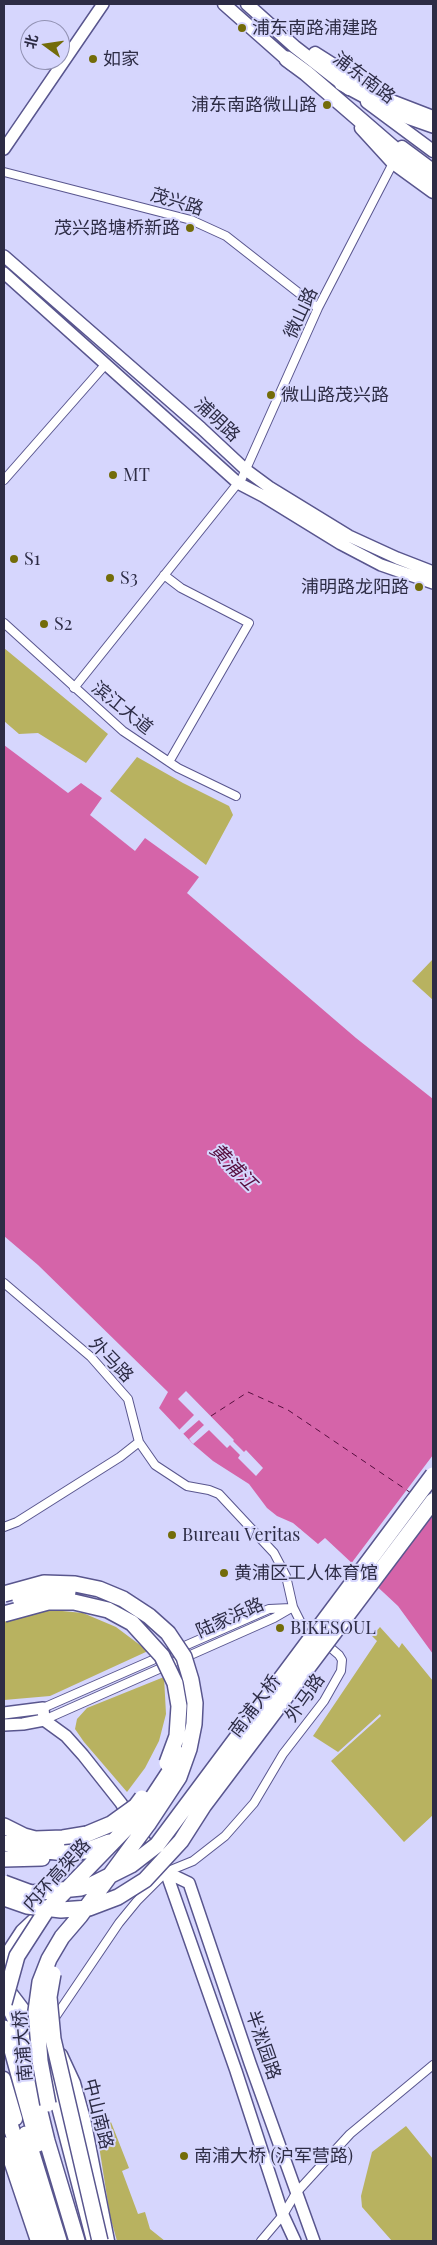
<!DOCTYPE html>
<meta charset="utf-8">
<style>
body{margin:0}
#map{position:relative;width:437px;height:2245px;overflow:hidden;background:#d6d6fd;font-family:"Playfair Display","Noto Sans SC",serif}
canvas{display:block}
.frame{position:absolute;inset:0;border:5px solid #2d2c45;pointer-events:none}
.north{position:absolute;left:20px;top:20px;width:50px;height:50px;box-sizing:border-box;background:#d6d6fd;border:1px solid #9292b3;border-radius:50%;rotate:284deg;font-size:14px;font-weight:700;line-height:20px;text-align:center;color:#2d2c45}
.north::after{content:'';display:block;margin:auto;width:18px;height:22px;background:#736c09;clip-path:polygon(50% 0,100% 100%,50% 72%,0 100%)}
</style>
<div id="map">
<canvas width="437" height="2245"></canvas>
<div class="frame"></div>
<div class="north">北</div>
</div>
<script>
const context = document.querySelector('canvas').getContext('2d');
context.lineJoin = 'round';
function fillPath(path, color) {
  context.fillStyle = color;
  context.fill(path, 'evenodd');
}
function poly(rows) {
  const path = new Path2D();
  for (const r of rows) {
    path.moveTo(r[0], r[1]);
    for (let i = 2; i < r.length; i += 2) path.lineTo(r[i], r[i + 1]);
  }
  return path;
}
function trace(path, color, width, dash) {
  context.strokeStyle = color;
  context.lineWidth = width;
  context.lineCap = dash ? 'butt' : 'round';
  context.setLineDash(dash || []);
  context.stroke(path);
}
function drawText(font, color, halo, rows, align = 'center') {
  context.font = font + ' "Playfair Display","Noto Sans SC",serif';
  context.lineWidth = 4;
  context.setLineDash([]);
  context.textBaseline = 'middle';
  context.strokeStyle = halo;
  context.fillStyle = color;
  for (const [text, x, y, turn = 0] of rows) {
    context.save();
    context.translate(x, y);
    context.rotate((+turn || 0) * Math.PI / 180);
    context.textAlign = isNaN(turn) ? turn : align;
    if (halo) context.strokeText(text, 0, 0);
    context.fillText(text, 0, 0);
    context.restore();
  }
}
fillPath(poly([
 [4,648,108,734,86,763,38,733,19,734,4,721],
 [137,757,183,783,229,806,233,815,206,865,110,791],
 [433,959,433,1000,412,981],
 [52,1610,83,1613,116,1627,148,1651,50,1696,4,1700,4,1621,25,1611],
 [380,1627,399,1648,402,1643,433,1681,433,1815,404,1842,331,1761,381,1716,380,1714,338,1752,313,1736,377,1641,372,1636],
 [164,1677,166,1714,159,1741,145,1768,127,1792,84,1742,75,1729,77,1719,87,1708],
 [109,2117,129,2168,122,2171,138,2214,145,2212,150,2229,165,2241,117,2241,110,2216,95,2120],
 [406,2126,433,2159,433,2241,392,2241,362,2207,361,2196,372,2152]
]), '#b8b260');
fillPath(poly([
 [4,745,68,793,81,783,102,798,90,815,135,851,145,838,199,877,187,893,356,1038,433,1099,433,1654,398,1606,325,1538,318,1544,293,1523,277,1516,267,1508,249,1484,213,1461,193,1444,159,1408,168,1392,38,1265,4,1236]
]), '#d564a9');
fillPath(poly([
 [186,1391,234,1440,233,1441,244,1452,246,1450,263,1468,256,1476,238,1458,240,1455,230,1445,227,1448,209,1430,193,1444,189,1439,204,1425,199,1420,183,1434,179,1430,194,1415,178,1399],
 [433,1455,433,1515,376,1590,350,1565]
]), '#d6d6fd');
trace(poly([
 [211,1416,248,1392,288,1410,411,1493]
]), '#570f3f', 1, [6, 5]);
const street = poly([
 [4,172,191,220,226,236,318,308],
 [4,480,105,365],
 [164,575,181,588,249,623,169,762],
 [4,623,123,731,178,768,236,796],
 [74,688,242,478,318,308,393,163],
 [4,1283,91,1357,128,1399,139,1442,155,1465,187,1486,209,1490,219,1494,274,1553,286,1576,293,1607,302,1625,316,1636],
 [4,1527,17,1522,120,1457,139,1442],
 [43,1708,269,1609,291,1608],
 [44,1720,274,1618,293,1607],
 [52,2022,119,1923,137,1901,166,1872,193,1861,225,1836,254,1803,283,1754,324,1701,341,1671,342,1660,339,1655,325,1643],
 [261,2241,283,2215,296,2193,350,2134,433,2065]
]);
const secondary = poly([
 [4,149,103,4],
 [4,256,201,428,246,470,269,487,349,536,397,558,433,572],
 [4,273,238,483,263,496,341,544,381,565,433,583],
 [4,1713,43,1708,44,1720,66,1736,83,1755,121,1803,153,1855,166,1872,236,2071,283,2215,295,2241],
 [4,1725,23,1724,44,1720],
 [166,1872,189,1883,250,2063,314,2241]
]);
const primary = poly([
 [224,4,293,65],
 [247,4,295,47,349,89],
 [315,53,389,100,433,117],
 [367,102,433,151],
 [361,128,393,163,433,192],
 [402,147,433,170],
 [4,1984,23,2009,37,2034],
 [61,2055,74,2083,84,2119,108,2241],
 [45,2057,93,2241],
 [4,2078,16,2119],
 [4,2143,37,2241]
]);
const highway = poly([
 [287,59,306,73,409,162,433,181],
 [342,83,396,112,433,125],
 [4,1826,24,1836,35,1839,63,1838,87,1834],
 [4,1843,38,1850,65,1853],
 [4,1859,42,1858],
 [4,1961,23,1932,39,1917],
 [4,1995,20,2030,47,2141,77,2241],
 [4,2028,12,2050,38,2144],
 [4,2105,47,2241],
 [26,2134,59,2241]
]);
trace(street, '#59568e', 10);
trace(secondary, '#59568e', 14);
trace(primary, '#59568e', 15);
trace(highway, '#59568e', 18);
trace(street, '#fff', 8);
trace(secondary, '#fff', 11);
trace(primary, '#fff', 12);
trace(highway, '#fff', 15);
const highwayBridge = poly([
 [4,1594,44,1583,75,1584,99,1589,123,1599,149,1616,168,1633,184,1657,191,1680,195,1703,194,1724,189,1749,179,1777,148,1824,80,1916,62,1937,49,1959,40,1982,36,2011,40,2061,48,2104],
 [20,1599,34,1595,68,1592],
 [4,1614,48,1602,74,1602,108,1610,132,1623,162,1656,175,1683,179,1706,177,1736,167,1763],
 [87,1834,111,1824,136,1806,142,1798],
 [65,1853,85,1851,109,1842],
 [4,1883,31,1893,81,1888,93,1884,131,1865,157,1845,433,1475],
 [4,1898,27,1906,61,1910,89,1908,118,1897,145,1880,181,1841,204,1805,433,1501],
 [53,1974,49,1997,53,2039,100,2241],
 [4,2003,17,1956,46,1911,145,1809,172,1768,178,1754]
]);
trace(highwayBridge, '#59568e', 18, []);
trace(highwayBridge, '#fff', 15);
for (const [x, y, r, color] of [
 [242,28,5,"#736c09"],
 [93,59,5,"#736c09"],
 [327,105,5,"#736c09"],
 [190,228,5,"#736c09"],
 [271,395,5,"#736c09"],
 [113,475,5,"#736c09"],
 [14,559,5,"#736c09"],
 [110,578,5,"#736c09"],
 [419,587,5,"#736c09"],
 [44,624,5,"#736c09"],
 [172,1535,5,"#736c09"],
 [224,1573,5,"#736c09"],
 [280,1628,5,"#736c09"],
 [184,2156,5,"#736c09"]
]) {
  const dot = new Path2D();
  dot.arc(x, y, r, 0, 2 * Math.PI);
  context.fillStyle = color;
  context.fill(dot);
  trace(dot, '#d6d6fd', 2);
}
drawText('18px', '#2d2c45', '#d6d6fd', [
 ["浦东南路浦建路",252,28],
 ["如家",103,59],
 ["浦东南路微山路",317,105,"right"],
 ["茂兴路塘桥新路",180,228,"right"],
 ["微山路茂兴路",281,395],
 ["MT",123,475],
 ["S1",24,559],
 ["S3",120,578],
 ["浦明路龙阳路",409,587,"right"],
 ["S2",54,624],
 ["Bureau Veritas",182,1535],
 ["黄浦区工人体育馆",234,1573],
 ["BIKESOUL",290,1628],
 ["南浦大桥 (沪军营路)",194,2156]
], 'left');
drawText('18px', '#2d2c45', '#d6d6fd', [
 ["浦东南路",364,78,37],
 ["茂兴路",177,202,17],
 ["微山路",301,313,-65],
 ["浦明路",217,420,43],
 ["滨江大道",122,708,39],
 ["外马路",111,1360,46],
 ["陆家浜路",230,1618,-24],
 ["外马路",305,1698,-55],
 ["南浦大桥",255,1706,-53],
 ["内环高架路",57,1875,-48],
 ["半淞园路",263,2045,71],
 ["南浦大桥",23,2046,-95],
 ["中山南路",98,2114,76]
]);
drawText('italic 19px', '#570f3f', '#d6d6fd', [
 ["黄浦江",233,1167,45]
]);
</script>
